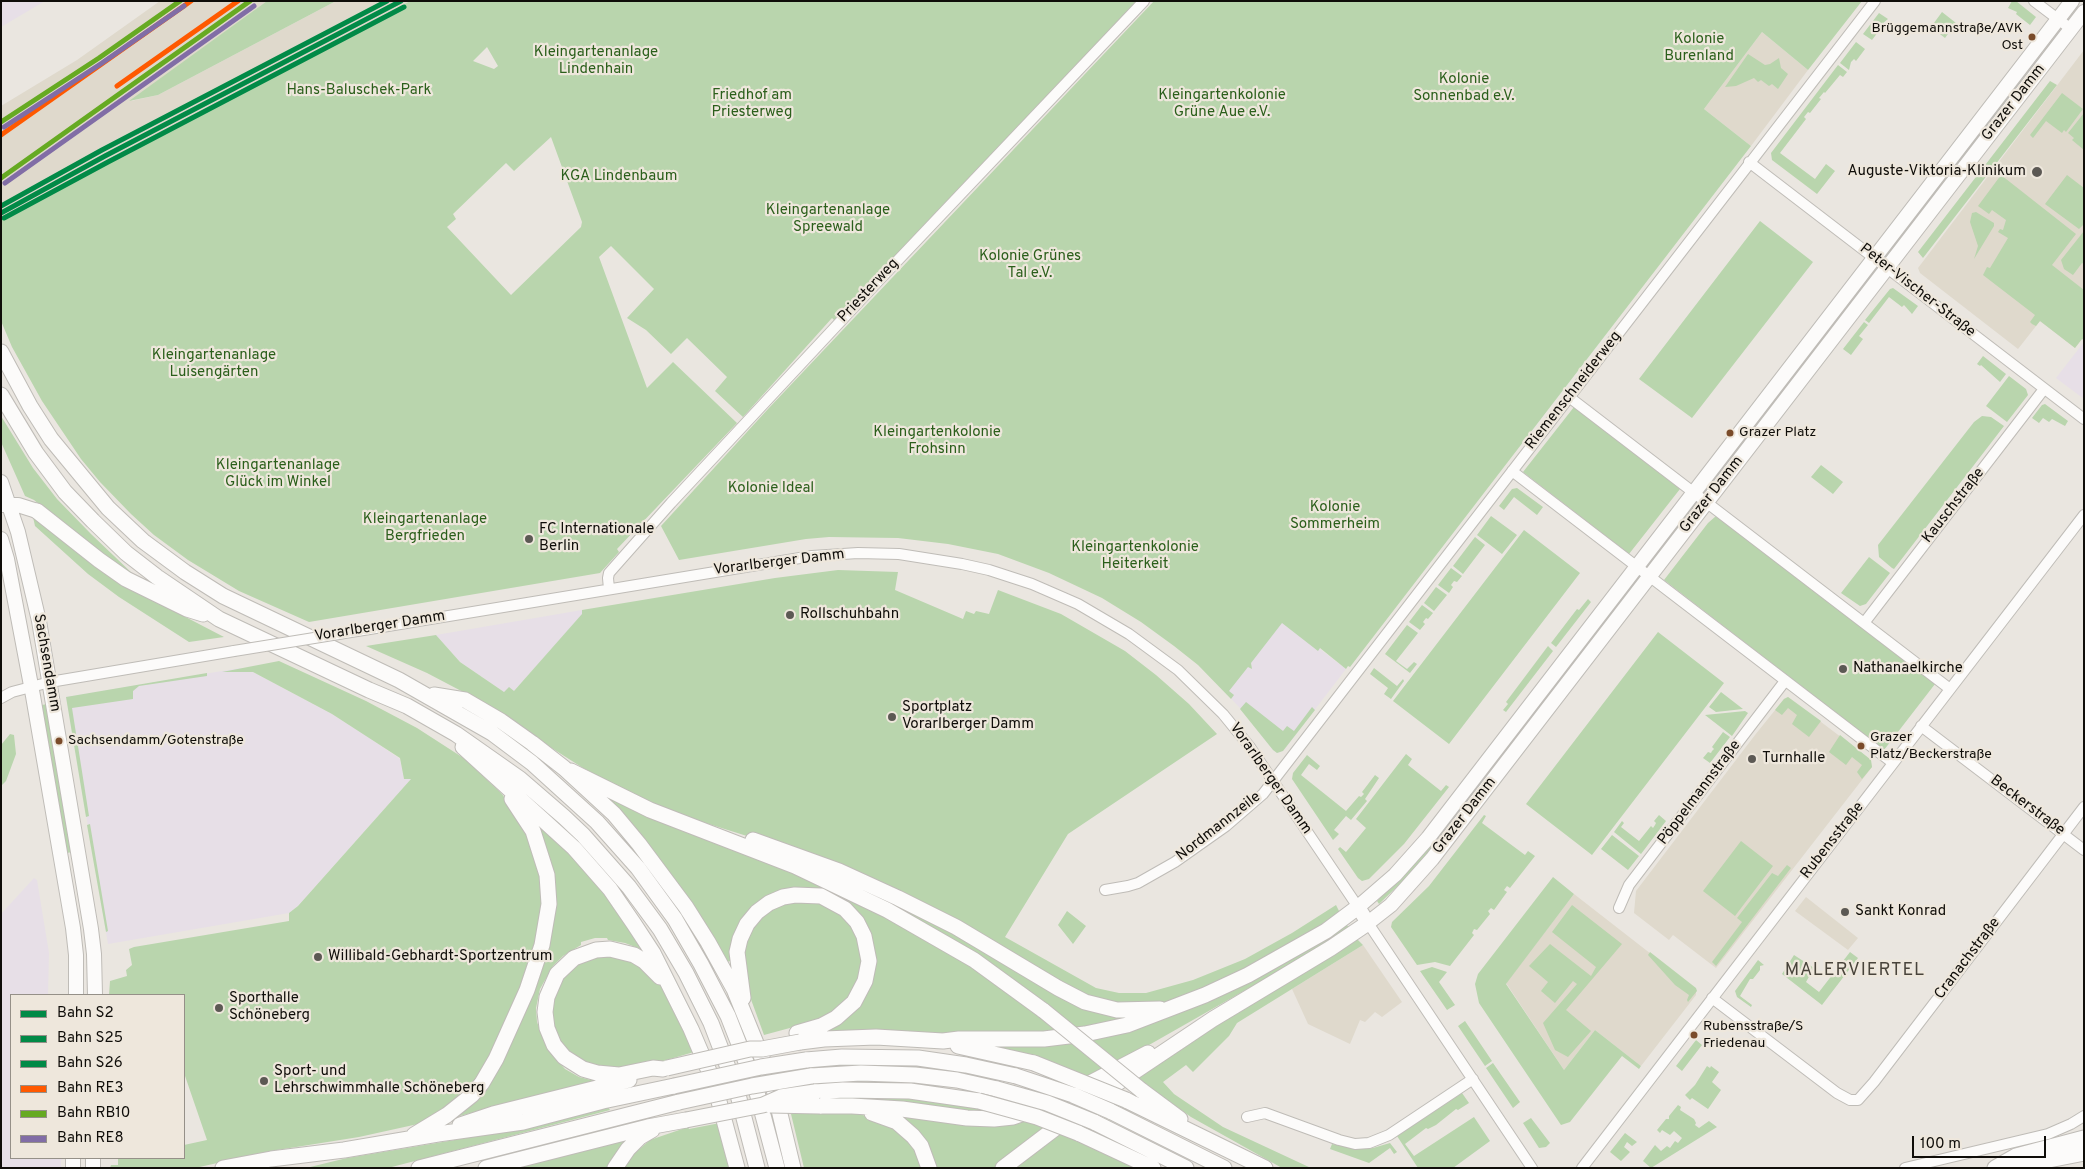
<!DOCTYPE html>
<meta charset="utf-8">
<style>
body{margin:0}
#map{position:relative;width:2085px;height:1169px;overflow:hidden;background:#eae6e0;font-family:Overpass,sans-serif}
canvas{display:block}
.frame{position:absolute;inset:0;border:2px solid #0f0d09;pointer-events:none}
.legend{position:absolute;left:10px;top:994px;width:175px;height:165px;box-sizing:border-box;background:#eee7dc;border:1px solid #959088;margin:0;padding:6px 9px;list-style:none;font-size:15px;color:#0f0d09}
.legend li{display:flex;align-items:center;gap:10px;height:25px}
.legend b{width:25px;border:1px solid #959088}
.scale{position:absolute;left:1912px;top:1136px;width:134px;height:22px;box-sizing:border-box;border:2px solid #0f0d09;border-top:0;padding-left:6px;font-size:15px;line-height:18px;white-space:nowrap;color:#0f0d09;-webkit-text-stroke:4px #eee7dc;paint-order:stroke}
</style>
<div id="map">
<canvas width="2085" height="1169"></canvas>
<div class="frame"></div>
<ul class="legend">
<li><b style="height:6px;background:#018a47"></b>Bahn S2</li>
<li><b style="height:6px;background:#018a47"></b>Bahn S25</li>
<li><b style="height:6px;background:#018a47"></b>Bahn S26</li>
<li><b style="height:6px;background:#ff5900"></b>Bahn RE3</li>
<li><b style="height:6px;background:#6a2"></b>Bahn RB10</li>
<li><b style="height:6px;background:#816da6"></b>Bahn RE8</li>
</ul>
<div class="scale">100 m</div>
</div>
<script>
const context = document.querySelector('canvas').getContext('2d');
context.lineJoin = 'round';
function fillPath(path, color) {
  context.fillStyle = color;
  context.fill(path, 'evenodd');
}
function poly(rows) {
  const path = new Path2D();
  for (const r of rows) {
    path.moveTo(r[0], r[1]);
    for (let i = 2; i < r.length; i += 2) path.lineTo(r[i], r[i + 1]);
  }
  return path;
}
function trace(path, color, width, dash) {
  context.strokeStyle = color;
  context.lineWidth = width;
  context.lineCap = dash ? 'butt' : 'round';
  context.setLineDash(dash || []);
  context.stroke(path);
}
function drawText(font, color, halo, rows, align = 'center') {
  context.font = font + ' Overpass,sans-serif';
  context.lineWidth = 4.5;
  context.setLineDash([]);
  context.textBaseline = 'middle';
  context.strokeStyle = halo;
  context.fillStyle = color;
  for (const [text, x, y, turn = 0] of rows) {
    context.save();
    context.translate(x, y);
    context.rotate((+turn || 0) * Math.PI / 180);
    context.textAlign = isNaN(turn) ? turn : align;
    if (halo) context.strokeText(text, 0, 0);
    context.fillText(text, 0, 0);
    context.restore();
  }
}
fillPath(poly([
 [1,1,45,1,1,27],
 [2084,342,2084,399,2056,378],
 [1271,607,1312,638,1321,650,1346,669,1283,751,1278,753,1273,750,1240,708,1213,680],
 [582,610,583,614,514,691,504,692,460,662,436,635],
 [240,668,253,672,332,714,368,737,400,759,404,779,412,778,298,906,289,913,108,944,66,697],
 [34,878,37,880,49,953,48,995,11,995,11,1158,66,1158,61,1160,61,1168,1,1168,1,914]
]), '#e7dfe7');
fillPath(poly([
 [160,1,267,1,131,101,158,95,336,1,410,1,221,104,1,219,1,106,77,60],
 [1762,32,1808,70,1751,146,1704,109],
 [2084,50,2084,340,2082,339,2075,348,2040,321,2018,349,1920,273,1918,268],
 [1788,697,1870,759,1872,767,1716,968,1673,935,1669,940,1634,913,1636,891,1755,735,1784,699],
 [1574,894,1696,989,1696,995,1641,1066,1595,1030,1564,1070,1506,983],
 [1806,897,1858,938,1848,950,1795,911],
 [1363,945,1402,1002,1382,1017,1375,1012,1365,1022,1360,1020,1350,1044,1308,1024,1292,989]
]), '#dfd9cc');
fillPath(poly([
 [267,1,336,1,158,95,129,101],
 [410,1,1137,1,834,320,832,318,743,417,715,391,727,377,687,338,671,354,646,330,627,318,654,289,611,246,599,257,647,388,673,362,737,423,617,549,619,552,600,573,309,622,239,591,188,560,154,535,131,514,100,482,81,459,42,401,12,347,1,321,1,219,221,104],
 [487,47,498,66,494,69,473,61],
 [551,137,582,222,581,227,511,295,447,227,456,219,453,214,506,163,514,171],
 [1154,1,1862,1,1808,70,1762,32,1704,109,1751,146,1350,667,1348,666,1346,669,1320,648,1318,651,1282,623,1251,663,1252,669,1248,667,1229,691,1234,695,1231,699,1198,665,1174,646,1141,622,1102,598,1049,573,998,554,948,544,898,538,829,537,806,539,679,560,661,526,768,409],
 [2012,1,2016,1,2036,17,2030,25,2016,14,2017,12,2008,8],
 [1942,12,1956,23,1945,38,1931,27],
 [1879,13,1888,19,1882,24,1880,26,1881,28,1872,40,1863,34],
 [1856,42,1865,49,1856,61,1854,59,1851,62,1849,70,1840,63],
 [1748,54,1765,65,1770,64,1779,58,1781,68,1788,74,1778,89,1772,84,1769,86,1761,80,1758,82,1754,78,1736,86,1725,87],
 [1838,65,1847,72,1843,77,1840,75,1825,93,1824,92,1819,98,1821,99,1810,113,1808,112,1804,117,1806,119,1780,153,1815,179,1826,164,1835,171,1817,194,1772,160,1771,153],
 [2020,79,2023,81,1893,250,1890,248],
 [2050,81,2057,85,1923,258,1918,252],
 [2062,93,2083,109,2066,132,2064,130,2062,133,2046,121,2033,138,2030,135],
 [2084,113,2084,150,2072,140,2074,138,2068,133],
 [2001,175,2076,234,2052,265,2084,290,2084,340,2082,339,2075,348,2040,321,2036,326,2032,324,2030,322,2035,315,1983,275,1987,267,1990,268,2008,238,1998,232,2000,229,2003,230,2006,220,1992,210,1989,214,1978,206],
 [2067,175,2084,188,2084,224,2079,229,2045,204],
 [1976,212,1994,223,1994,226,1974,259,1978,246,1970,222,1972,213],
 [1760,221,1813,262,1692,418,1639,379],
 [2084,231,2084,264,2082,263,2073,275,2064,269,2061,260],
 [1869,275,1872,278,1794,378,1791,376],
 [1893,288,1918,306,1912,314,1904,305,1902,307,1889,297,1869,323,1865,320,1890,289],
 [1864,322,1868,325,1859,336,1863,339,1851,355,1843,349],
 [1983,356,2006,374,2000,382,1981,365,1980,366,1977,364],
 [2009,376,2026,389,2028,395,2007,422,1986,406],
 [1786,383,1789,385,1710,487,1707,485],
 [2045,404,2068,421,2065,426,2052,419,2049,422,2043,418,2039,423,2032,418,2042,405],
 [1574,407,1680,489,1629,554,1523,472],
 [1,416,33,468,57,499,91,534,135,576,86,543,34,500,25,496,1,442],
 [1982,416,1991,417,2004,426,1894,569,1892,568,1879,557,1878,545,1974,422],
 [1821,465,1843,482,1833,494,1811,477],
 [1517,488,1543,507,1537,515,1514,497,1504,510,1499,506,1512,489],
 [1491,516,1517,535,1502,554,1477,535],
 [1716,516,1935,684,1884,750,1664,580,1708,523],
 [33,517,36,517,124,585,224,637,189,642,119,597,88,574,35,526],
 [1524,530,1580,573,1449,744,1393,701],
 [1475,537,1485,545,1463,574,1453,566],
 [1869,557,1890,573,1866,604,1860,606,1841,593],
 [1451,568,1462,576,1457,582,1454,581,1451,585,1453,587,1449,593,1438,585],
 [838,570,898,572,895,590,963,619,966,611,974,614,976,611,989,614,998,590,1061,614,1125,651,1156,675,1189,704,1217,734,1068,834,1005,937,1096,988,1119,993,1146,993,1193,980,1245,959,1292,933,1336,905,1340,913,1270,956,1205,988,1167,1002,1150,1006,1110,1005,1058,983,766,842,661,809,583,768,467,694,427,673,366,646,436,635,460,662,504,692,509,687,514,691,582,614,582,610,775,578],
 [1436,587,1447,595,1434,611,1424,603],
 [1588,599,1591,602,1556,647,1551,643,1577,609,1579,610],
 [1422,605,1433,613,1428,619,1426,618,1423,622,1425,624,1420,630,1409,622],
 [1407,625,1418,633,1396,661,1407,669,1414,662,1417,664,1410,673,1385,654],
 [1658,632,1724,683,1592,855,1526,804],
 [1585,644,1588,647,1479,788,1476,785],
 [1548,646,1553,651,1506,712,1503,710,1508,704,1506,702],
 [279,661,366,701,417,728,465,759,502,794,519,818,539,860,544,915,522,991,471,1092,427,1122,359,1137,271,1151,195,1168,110,1168,111,1165,118,1165,118,1158,184,1158,184,1145,207,1140,184,1073,184,995,109,995,110,981,127,976,126,970,132,965,129,949,134,947,289,921,289,913,298,906,411,779,404,779,400,758,332,714,253,672,222,672],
 [1374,668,1397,686,1403,679,1404,681,1391,699,1384,694,1388,688,1370,674],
 [207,673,207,676,139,686,133,691,133,699,72,708,89,816,86,817,66,697],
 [1721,692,1743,709,1716,712,1709,707],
 [1788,697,1821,721,1809,737,1792,724,1797,715,1788,708,1782,715,1775,710,1784,699],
 [1246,702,1283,731,1287,726,1294,731,1312,707,1315,710,1283,751,1277,753,1273,750,1240,709],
 [47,704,72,852,67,853,42,705],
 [1745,711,1748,713,1732,736,1705,715],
 [1723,732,1730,737,1710,763,1703,758,1708,752,1711,753,1712,751,1714,749,1712,747],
 [10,734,14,735,16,754,6,781,1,786,1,745],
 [1840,735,1871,760,1872,767,1862,779,1857,772,1862,765,1852,757,1846,765,1829,752],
 [1406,754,1412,759,1408,765,1441,791,1446,785,1449,787,1404,844,1369,879,1362,881,1358,878,1338,849,1340,847,1346,852,1366,828,1356,819],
 [1307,755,1320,766,1317,770,1309,764,1301,775,1346,811,1359,796,1361,797,1364,794,1362,792,1375,775,1379,778,1365,799,1367,801,1351,820,1346,816,1334,830,1339,834,1333,840,1292,779,1293,773],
 [595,788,824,885,950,951,1061,1032,969,1036,884,1030,823,1032,863,1001,871,985,875,959,873,942,868,930,820,890,800,888,787,889,731,950,730,961,727,962],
 [1460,806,1463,809,1430,851,1410,874,1379,904,1377,901,1420,858],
 [1484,815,1486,816,1482,823,1525,855,1528,851,1535,856,1510,888,1507,886,1504,890,1507,892,1494,910,1491,908,1488,911,1490,914,1477,930,1474,929,1472,933,1474,935,1450,966,1435,962,1417,965,1391,927,1392,922,1429,886],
 [1659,815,1666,821,1641,854,1614,832,1622,821,1624,823,1621,827,1639,841,1651,826,1653,828,1655,825,1656,823,1654,821],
 [90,824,108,931,106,932,87,825],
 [539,824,597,881,643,950,625,943,608,940,607,938,595,938,581,942,581,945,563,956,553,966,540,989,536,1008,537,1022,547,1049,565,1069,579,1077,595,1081,452,1118,464,1108,546,944,536,829],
 [1612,835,1639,856,1628,870,1601,849],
 [1741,841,1773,866,1735,916,1703,891],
 [1787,865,1791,868,1716,966,1712,962,1742,922,1737,918,1772,873,1778,876],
 [841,877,1131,1017,1078,1030],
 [1553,877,1574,894,1506,984,1564,1070,1595,1030,1641,1066,1639,1069,1622,1056,1570,1122,1561,1125,1479,1003,1475,984,1478,974],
 [816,901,841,914,854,929,863,956,856,988,841,1007,823,1019,764,1035,749,994,743,952,750,932,764,914,786,902],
 [1572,905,1622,944,1566,1010,1591,1031,1568,1057,1555,1050,1543,1023,1577,984,1573,981,1555,1003,1541,991,1548,982,1529,966,1550,944,1591,976,1596,967,1552,932],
 [1067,911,1086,926,1073,944,1058,925],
 [1347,925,1349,928,1338,935,1279,971,1091,1078,991,1047,1037,1046,1157,1021,1171,1016,1209,1001,1269,972],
 [1357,939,1363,945,1237,1023,1229,1036,1193,1072,1186,1065,1163,1082,1174,1094,1223,1127,1311,1168,1282,1168,1191,1117,1136,1078,1190,1041],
 [1650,952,1696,988,1697,991,1688,1002,1687,1000,1689,995,1675,985,1648,955],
 [1850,952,1858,958,1822,1005,1782,974,1794,955,1814,968,1806,982,1819,992],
 [598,953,632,958,662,985,694,1052,639,1068,597,1070,564,1051,549,1012,566,970],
 [1758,960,1764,965,1760,966,1760,970,1753,979,1750,979,1740,996,1752,1005,1751,1007,1737,997,1735,991],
 [1432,967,1447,972,1439,982,1455,1005,1447,1010,1420,971],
 [1465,1021,1492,1061,1485,1066,1458,1026],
 [1696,1040,1702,1045,1682,1071,1676,1066],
 [1493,1063,1520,1102,1513,1108,1486,1068],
 [1707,1066,1710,1068,1711,1066,1719,1072,1712,1082,1721,1090,1708,1109,1692,1098,1690,1100,1685,1095,1695,1085],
 [1462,1093,1469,1103,1458,1110,1456,1109,1436,1125,1428,1129,1426,1128,1405,1144,1414,1156,1474,1117,1490,1141,1453,1168,1418,1168,1397,1136],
 [840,1095,942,1101,1002,1113,820,1101],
 [1678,1105,1681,1107,1680,1110,1694,1119,1696,1123,1695,1125,1699,1128,1709,1121,1717,1127,1651,1168,1643,1161,1655,1145,1661,1151,1667,1146,1670,1148,1675,1141,1678,1143,1682,1138,1674,1131,1670,1135,1662,1130,1660,1133,1657,1130,1666,1119,1669,1119,1669,1116],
 [608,1107,610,1110,388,1168,306,1168,347,1158,514,1130],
 [821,1113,854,1113,875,1118,891,1125,912,1143,924,1168,804,1168,791,1114],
 [905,1114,1025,1120,1046,1127,996,1168,936,1168,929,1148,904,1119],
 [1531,1118,1550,1143,1546,1147,1539,1148,1523,1123],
 [720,1123,731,1168,623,1168,629,1158,650,1140,688,1127,689,1129],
 [1059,1132,1141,1168,1010,1168],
 [1625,1133,1637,1142,1632,1146,1627,1142,1624,1147,1630,1152,1621,1161,1610,1152],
 [626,1137,629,1140,609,1168,507,1168],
 [1390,1143,1397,1152,1394,1154,1390,1148,1369,1163,1330,1149,1332,1144,1357,1149,1373,1148]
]), '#b9d5ad');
const minor = poly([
 [2034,1,2071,29],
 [1749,162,2084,419],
 [1569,397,1950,689],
 [1512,471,1893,763],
 [609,589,608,578,609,573,671,503,882,277,1144,1],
 [1864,623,2044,389],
 [382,627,812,556,858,553,899,554,962,564,989,570,1032,584,1078,604,1129,634,1178,670,1223,714,1250,747,1358,907],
 [1,698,12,692,50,682,234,651],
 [1921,726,2084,850],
 [1105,890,1128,886,1138,883,1175,862,1226,826,1263,794,1875,1],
 [1619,908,1629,885,1785,681],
 [1368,923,1532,1168],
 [1712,998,1837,1093,1850,1100,1858,1100,1874,1082,2084,807],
 [1247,1117,1265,1113,1339,1140,1355,1144,1369,1143,1389,1135,1473,1079],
 [1582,1168,2084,515],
 [1905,1168,2048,1134,2071,1124,2084,1116]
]);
const major = poly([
 [2072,1,1428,838,1395,875,1358,907,1368,923,1391,905,1432,859,2084,12],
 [1,482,18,532,39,621,91,929,94,954,95,995],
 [2,505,18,505,37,511],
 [1,539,7,559,33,696,73,928,76,955,76,995],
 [73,1168,73,1158],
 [93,1168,93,1158]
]);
const highway = poly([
 [1,352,30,406,51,439,108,508,143,541,185,572,223,596,399,680,492,733,532,763,597,822,638,868,675,919,701,964,728,1016,755,1085,777,1168],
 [1,395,36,453,65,492,93,521,126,553,157,577,219,619,369,690,407,706,456,734,520,779,564,817,583,835,629,887,660,929,686,973,711,1023,737,1091,757,1168],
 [37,511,99,560,126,579,187,609,203,614],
 [434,695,465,700,501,721,532,743,564,768,614,814,639,844,686,907,708,942,734,989,773,1085,793,1168],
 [463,747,574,848,610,889,634,924,653,953,691,1029,714,1083,737,1168],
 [571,771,650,810,795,866,887,910,974,960,1044,1011],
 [753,840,839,871,898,898,956,927,1058,988,1085,1002,1117,1010,1160,1009],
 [660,977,644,961,634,955,610,949,596,950,574,958,557,974,547,997,545,1012,547,1028,554,1045,564,1057,583,1069,597,1073,619,1075,653,1068,663,1069],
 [743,998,737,952,740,939,747,924,757,912,769,903,783,897,795,895,821,896,845,909,857,922,864,936,869,961,865,981,854,1002,836,1018,821,1026,797,1033],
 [800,1042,824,1039,876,1037,943,1041,959,1039,1044,1039,1085,1034,1127,1025,1205,995,1248,975,1326,931,1358,907],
 [958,1046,1034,1063],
 [806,1060,842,1057,918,1058,966,1065,1016,1076],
 [811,1076,861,1073,915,1075,957,1080,997,1089],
 [1141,1090,1180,1119],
 [815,1092,843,1090,910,1091,979,1101],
 [1126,1100,1265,1168],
 [820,1106,852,1106,902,1109,967,1118,994,1119,1013,1117,1050,1104,1148,1053],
 [1110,1111,1224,1168],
 [872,1113,897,1122,913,1136,921,1146,929,1168],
 [1094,1122,1186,1168],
 [460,1125,493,1114,629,1080],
 [1078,1133,1153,1168],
 [414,1135,447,1115,472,1095,482,1083,496,1059,527,990,542,945,549,904,547,875,533,831,512,799],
 [223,1168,271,1159,344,1150,438,1134,523,1122,603,1101,674,1086],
 [419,1168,679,1102],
 [486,1168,648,1127,686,1120],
 [615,1168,628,1149,640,1137,652,1130],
 [1003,1168,1095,1098,1213,1019,1331,948,1368,923],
 [1995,1168,2016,1156,2084,1138],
 [2008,1168,2084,1153]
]);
trace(minor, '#bfbcb7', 12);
trace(major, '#bfbcb7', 16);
trace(highway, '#bfbcb7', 17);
trace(minor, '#fcfbfa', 10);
trace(major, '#fcfbfa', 14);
trace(highway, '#fcfbfa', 15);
const minorBridge = poly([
 [234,651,382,627]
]);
const highwayBridge = poly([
 [1044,1011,1141,1090],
 [1034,1063,1126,1100],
 [667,1068,750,1049,762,1049,800,1042],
 [1016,1076,1073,1095,1110,1111],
 [674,1086,761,1067,806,1060],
 [997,1089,1047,1103,1094,1122],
 [979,1101,1037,1117,1078,1133],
 [679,1102,752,1086,811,1076],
 [770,1105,820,1106],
 [686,1120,763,1105,781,1097,815,1092]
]);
trace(minorBridge, '#bfbcb7', 12, []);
trace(highwayBridge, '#bfbcb7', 17, []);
trace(minorBridge, '#fcfbfa', 10);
trace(highwayBridge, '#fcfbfa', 15);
trace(poly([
 [1,213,105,156,401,1]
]), '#018a47', 5);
trace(poly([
 [4,218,108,162,404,7]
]), '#018a47', 5);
trace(poly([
 [1,206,102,150,387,1]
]), '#018a47', 5);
trace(poly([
 [117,86,238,1],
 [1,135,191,1]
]), '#ff5900', 5);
trace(poly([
 [1,122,99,58,180,1],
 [1,178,250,1]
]), '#6a2', 5);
trace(poly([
 [4,127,102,63,184,6],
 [5,183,254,6]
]), '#816da6', 5);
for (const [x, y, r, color] of [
 [2032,37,4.5,"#7a4b2a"],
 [2037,172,6,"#5c5954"],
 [1730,433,4.5,"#7a4b2a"],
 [529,539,5,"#5c5954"],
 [790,615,5,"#5c5954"],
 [1843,669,5,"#5c5954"],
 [892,717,5,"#5c5954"],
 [59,741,4.5,"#7a4b2a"],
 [1861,746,4.5,"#7a4b2a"],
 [1752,759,5,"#5c5954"],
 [1845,912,5,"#5c5954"],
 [318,957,5,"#5c5954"],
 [219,1008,5,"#5c5954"],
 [1694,1035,4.5,"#7a4b2a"],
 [264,1081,5,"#5c5954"]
]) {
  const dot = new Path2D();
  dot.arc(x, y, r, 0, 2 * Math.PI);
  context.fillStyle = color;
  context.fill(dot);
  trace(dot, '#eee7dc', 2);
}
drawText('14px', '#0f0d09', '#eee7dc', [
 ["Brüggemannstraße/AVK",2023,29,"right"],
 ["Ost",2023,46,"right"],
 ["Grazer Platz",1739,433],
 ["Grazer",1870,738],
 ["Platz/Beckerstraße",1870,755],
 ["Sachsendamm/Gotenstraße",68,741],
 ["Rubensstraße/S",1703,1027],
 ["Friedenau",1703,1044]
], 'left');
drawText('15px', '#2b5f1b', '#eee7dc', [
 ["Kolonie",1699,40],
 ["Burenland",1699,57],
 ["Kleingartenanlage",596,53],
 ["Lindenhain",596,70],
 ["Kolonie",1464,80],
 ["Sonnenbad e.V.",1464,97],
 ["Hans-Baluschek-Park",359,91],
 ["Friedhof am",752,96],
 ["Priesterweg",752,113],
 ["Kleingartenkolonie",1222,96],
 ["Grüne Aue e.V.",1222,113],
 ["KGA Lindenbaum",619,177],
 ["Kleingartenanlage",828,211],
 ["Spreewald",828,228],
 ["Kolonie Grünes",1030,257],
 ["Tal e.V.",1030,274],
 ["Kleingartenanlage",214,356],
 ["Luisengärten",214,373],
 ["Kleingartenkolonie",937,433],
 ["Frohsinn",937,450],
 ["Kleingartenanlage",278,466],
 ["Glück im Winkel",278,483],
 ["Kolonie Ideal",771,489],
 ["Kolonie",1335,508],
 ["Sommerheim",1335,525],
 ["Kleingartenanlage",425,520],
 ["Bergfrieden",425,537],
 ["Kleingartenkolonie",1135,548],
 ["Heiterkeit",1135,565]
]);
drawText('15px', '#0f0d09', '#eee7dc', [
 ["Grazer Damm",2014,103,-52],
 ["Priesterweg",869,291,-47],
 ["Peter-Vischer-Straße",1917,291,38],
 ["Riemenschneiderweg",1574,391,-52],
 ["Grazer Damm",1712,495,-52],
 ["Kauschstraße",1954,506,-52],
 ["Vorarlberger Damm",779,563,-7],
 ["Vorarlberger Damm",380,627,-9],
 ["Sachsendamm",46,663,80],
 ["Vorarlberger Damm",1270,779,55],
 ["Pöppelmannstraße",1700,793,-53],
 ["Beckerstraße",2027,806,37],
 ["Grazer Damm",1465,816,-52],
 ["Nordmannzeile",1219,827,-38],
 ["Rubensstraße",1833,841,-52],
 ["Cranachstraße",1968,959,-53]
]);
drawText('15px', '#0f0d09', '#eee7dc', [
 ["Auguste-Viktoria-Klinikum",2026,172,"right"],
 ["FC Internationale",539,530],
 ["Berlin",539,547],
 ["Rollschuhbahn",800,615],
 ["Nathanaelkirche",1853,669],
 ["Sportplatz",902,708],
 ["Vorarlberger Damm",902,725],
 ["Turnhalle",1762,759],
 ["Sankt Konrad",1855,912],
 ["Willibald-Gebhardt-Sportzentrum",328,957],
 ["Sporthalle",229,999],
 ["Schöneberg",229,1016],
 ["Sport- und",274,1072],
 ["Lehrschwimmhalle Schöneberg",274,1089]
], 'left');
context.letterSpacing = '1px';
drawText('18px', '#49443b', '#eee7dc', [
 ["MALERVIERTEL",1855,971]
]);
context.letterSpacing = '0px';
</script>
